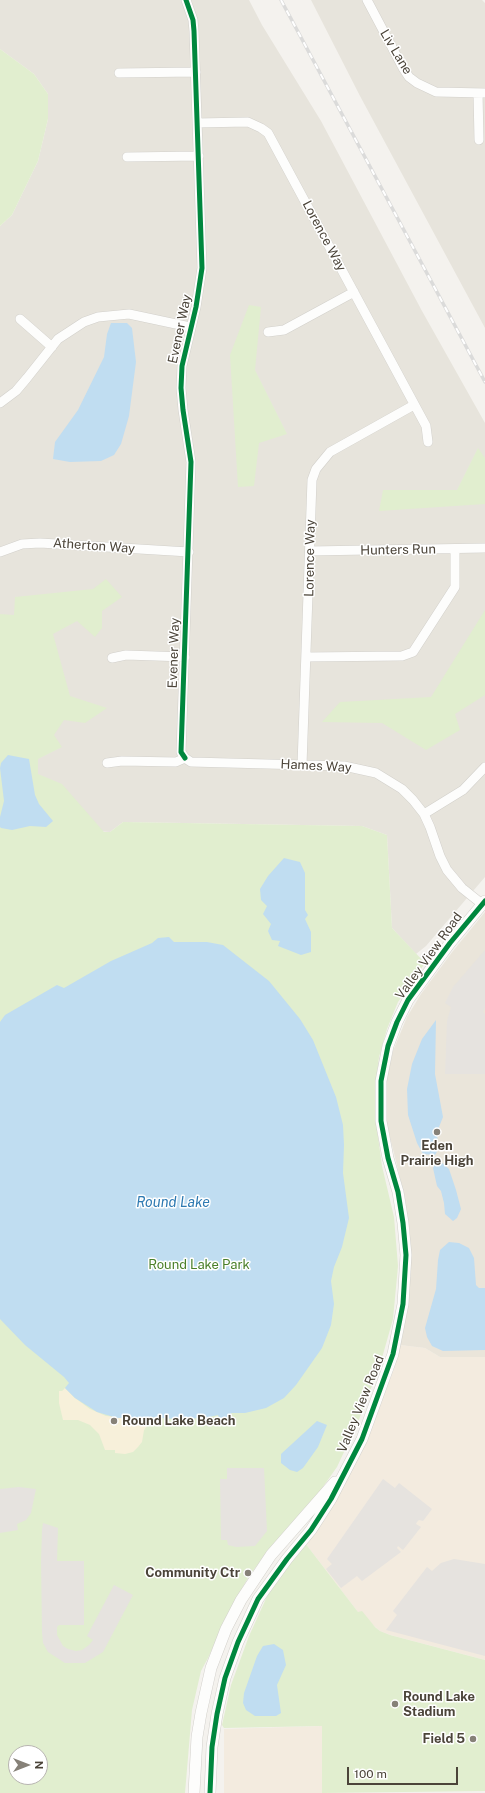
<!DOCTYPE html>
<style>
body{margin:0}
#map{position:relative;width:485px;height:1793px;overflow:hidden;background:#f4f2ee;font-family:"Public Sans",sans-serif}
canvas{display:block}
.north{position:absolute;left:8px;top:1745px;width:40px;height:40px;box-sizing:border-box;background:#fff;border:1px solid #b7b4b0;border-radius:50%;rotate:90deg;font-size:11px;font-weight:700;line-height:16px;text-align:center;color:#4b4439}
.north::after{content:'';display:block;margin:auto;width:14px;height:18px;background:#868178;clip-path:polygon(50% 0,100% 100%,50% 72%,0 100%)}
.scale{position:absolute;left:347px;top:1767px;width:111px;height:18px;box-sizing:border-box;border:2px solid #4b4439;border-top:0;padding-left:5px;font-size:12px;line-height:14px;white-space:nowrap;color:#4b4439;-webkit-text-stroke:3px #fff;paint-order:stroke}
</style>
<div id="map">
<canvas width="485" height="1793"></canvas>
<div class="north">N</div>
<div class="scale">100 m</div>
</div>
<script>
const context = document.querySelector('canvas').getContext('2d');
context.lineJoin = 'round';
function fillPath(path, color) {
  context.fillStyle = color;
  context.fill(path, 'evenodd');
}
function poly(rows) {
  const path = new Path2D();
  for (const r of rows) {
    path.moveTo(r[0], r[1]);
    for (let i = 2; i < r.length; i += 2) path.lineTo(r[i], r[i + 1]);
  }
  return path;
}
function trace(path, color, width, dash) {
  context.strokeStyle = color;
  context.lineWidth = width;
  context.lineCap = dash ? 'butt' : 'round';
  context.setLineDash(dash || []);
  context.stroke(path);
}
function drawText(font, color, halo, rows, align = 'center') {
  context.font = font + ' "Public Sans",sans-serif';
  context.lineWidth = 3;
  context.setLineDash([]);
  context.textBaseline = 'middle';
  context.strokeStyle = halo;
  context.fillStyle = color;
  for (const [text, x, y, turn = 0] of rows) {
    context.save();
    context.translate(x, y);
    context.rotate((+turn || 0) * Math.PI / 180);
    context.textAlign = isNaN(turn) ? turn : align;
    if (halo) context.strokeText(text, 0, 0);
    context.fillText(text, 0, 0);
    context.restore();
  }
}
fillPath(poly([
 [0,0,249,0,262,25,321,121,422,311,485,423,485,877,426,946,416,954,392,928,387,835,362,826,123,822,110,832,26,826,0,848,0,226,12,215,38,161,48,119,48,94,34,74,0,49],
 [311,0,482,0,485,3,485,328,360,96]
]), '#e7e4dc');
fillPath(poly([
 [400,1345,425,1348,440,1357,485,1357,485,1660,390,1635,380,1631,358,1612,305,1543,372,1426,394,1369],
 [322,1726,322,1793,224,1793,224,1729]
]), '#f3ebdf');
fillPath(poly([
 [485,912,485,1357,440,1357,425,1348,400,1345,408,1300,411,1272,410,1233,404,1194,387,1125,386,1083,393,1051,407,1017,421,994,453,951]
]), '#eae5da');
fillPath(poly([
 [0,49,34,74,48,94,48,119,38,161,12,215,0,226],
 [249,305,261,307,255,370,287,434,259,443,254,486,238,487,230,355],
 [478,448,485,458,485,504,379,511,383,490,457,490],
 [106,579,122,597,102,611,102,628,95,637,77,621,53,634,70,696,107,708,85,723,64,720,54,735,62,747,38,759,38,774,62,784,104,832,110,832,123,822,362,826,387,835,392,928,425,963,398,1002,387,1029,379,1057,375,1091,376,1122,382,1166,394,1217,398,1266,393,1319,380,1365,358,1422,337,1467,308,1508,271,1547,249,1576,229,1612,208,1658,201,1671,192,1710,185,1793,0,1793,0,614,14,615,15,597,93,589],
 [16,1753,40,1753,40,1777,16,1777],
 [485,610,485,695,455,714,460,730,426,750,382,723,322,722,340,702,431,697],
 [305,1543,358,1612,362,1611,375,1627,380,1631,390,1635,485,1660,485,1791,322,1793,322,1726,224,1728,222,1725,231,1685,249,1636,269,1592]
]), '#e1eecf');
fillPath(poly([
 [65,1388,75,1398,90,1409,106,1416,126,1418,148,1417,148,1425,144,1430,142,1442,138,1447,133,1452,125,1454,115,1453,115,1450,105,1450,99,1434,90,1425,78,1420,63,1420,59,1403,59,1391,62,1391]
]), '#f7f0da');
fillPath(poly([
 [485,950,485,1008,483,1012,485,1014,485,1074,445,1074,447,1021,451,1007,445,1003,453,987],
 [227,1468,264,1468,267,1531,255,1546,236,1547,228,1545,227,1540,221,1540,220,1479,227,1479],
 [383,1479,395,1488,399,1483,432,1509,423,1521,419,1520,417,1522,416,1524,421,1527,403,1550,398,1546,397,1548,401,1552,362,1581,357,1576,341,1588,326,1569,332,1564,327,1559],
 [19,1487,36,1489,31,1513,26,1520,17,1524,18,1530,0,1533,0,1489],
 [43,1523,58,1528,57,1561,84,1561,84,1625,59,1625,57,1627,57,1635,63,1646,68,1649,76,1651,82,1650,89,1645,93,1640,87,1636,114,1585,133,1595,103,1652,85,1663,65,1663,48,1652,43,1643,42,1633,41,1561,42,1530],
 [454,1559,485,1564,485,1656,386,1630,397,1615,393,1611,427,1567,432,1571,441,1563]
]), '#e6e3df');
fillPath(poly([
 [111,323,127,323,132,328,136,362,129,416,121,444,114,455,101,461,70,462,53,459,55,442,78,410,104,357,107,334],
 [8,755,29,759,35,795,39,804,53,821,46,827,30,826,12,830,1,828,0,827,0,817,4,801,0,768,1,763],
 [284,858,300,862,305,873,305,910,308,915,305,919,311,932,311,952,301,955,278,946,280,941,272,940,268,931,271,924,263,914,267,906,261,900,260,889,268,876],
 [169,937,174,942,207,942,223,945,269,981,300,1019,313,1040,336,1097,343,1125,344,1145,343,1173,349,1218,342,1247,334,1267,331,1281,334,1304,331,1325,322,1348,296,1385,284,1398,266,1408,245,1413,231,1413,232,1419,227,1420,220,1421,218,1415,205,1418,176,1419,148,1417,117,1418,97,1412,75,1398,65,1388,69,1383,64,1377,25,1345,0,1319,0,1022,5,1015,57,985,64,988,111,961,152,943,158,938],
 [436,1020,435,1074,443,1117,437,1132,438,1150,435,1155,423,1154,417,1143,408,1115,407,1089,412,1064,422,1039],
 [441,1162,449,1169,456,1190,461,1209,457,1218,453,1221,445,1214,444,1203,441,1191,437,1186,433,1168,435,1164],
 [449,1242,459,1243,469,1248,474,1258,476,1285,479,1288,485,1288,485,1350,443,1351,432,1346,427,1337,425,1328,436,1289,438,1260,440,1250],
 [317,1421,327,1425,318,1447,303,1468,297,1472,290,1470,281,1463,281,1454],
 [274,1644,283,1650,286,1665,277,1685,281,1713,276,1716,255,1716,246,1710,243,1703,244,1693,257,1656,263,1646]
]), '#c0ddf1');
const minor = poly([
 [367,0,403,68,409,77,417,83,436,92,485,93],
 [119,73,196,72],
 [478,93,479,140],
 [197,123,248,122,261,128,268,133,426,426,428,442],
 [127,157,199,156],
 [20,319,52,347],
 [268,332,284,330,354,292],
 [0,403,16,391,27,378,58,339,84,322,98,317,129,314,190,327],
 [310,551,485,548],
 [0,552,22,544,40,543,189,552],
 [307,657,402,656,413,652,455,587,455,549],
 [112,658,126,655,185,657],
 [185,758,181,752,191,462,183,410,181,388,182,366,196,307,202,268,194,31,193,20,186,0],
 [107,763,122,761,176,762,185,758,191,762,344,766,376,773,402,789,413,800,424,814,430,827,440,856,447,870,462,888,482,904],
 [302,765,312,480,316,469,330,452,414,405],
 [424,814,463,790,485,767]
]);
const tertiary = poly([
 [194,1793,197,1737,201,1713,211,1668,226,1629,241,1600,271,1555,335,1482],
 [210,1793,212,1747,217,1714,225,1678,238,1642,258,1599,287,1559,311,1530,331,1499,362,1439,393,1354,403,1304,406,1255,403,1223,398,1192,388,1158,381,1121,381,1081,388,1046,397,1022,408,1000,450,943,485,901]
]);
trace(minor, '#d2d0cb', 10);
trace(tertiary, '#d2d0cb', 12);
trace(minor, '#fdfdfc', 9);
trace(tertiary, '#fdfdfc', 11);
const rail = poly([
 [281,0,485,382]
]);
trace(rail, '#dbdbda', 3.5);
trace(rail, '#fff', 2, [6]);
trace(poly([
 [185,758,181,752,191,462,183,410,181,388,182,366,196,307,202,268,194,31,193,20,186,0],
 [210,1793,212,1747,217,1714,225,1678,238,1642,258,1599,287,1559,311,1530,331,1499,362,1439,393,1354,403,1304,406,1255,403,1223,398,1192,388,1158,381,1121,381,1081,388,1046,397,1022,408,1000,450,943,485,901]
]), '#00873e', 5);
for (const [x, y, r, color] of [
 [437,1132,4,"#868178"],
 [114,1421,4,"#868178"],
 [248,1573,4,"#868178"],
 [395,1704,4,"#868178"],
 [473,1739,4,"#868178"]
]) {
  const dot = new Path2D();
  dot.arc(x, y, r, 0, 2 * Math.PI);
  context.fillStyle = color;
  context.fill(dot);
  trace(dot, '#fff', 1.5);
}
drawText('13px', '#4b4439', '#fff', [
 ["Liv Lane",396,52,59],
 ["Lorence Way",324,236,62],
 ["Evener Way",180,329,-78],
 ["Atherton Way",94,546,4],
 ["Hunters Run",398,550,-1],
 ["Lorence Way",310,558,-89],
 ["Evener Way",174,653,-88],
 ["Hames Way",316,766,3],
 ["Valley View Road",429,956,-54],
 ["Valley View Road",361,1404,-68]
]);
drawText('bold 13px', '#4b4439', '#fff', [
 ["Eden",437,1146,"center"],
 ["Prairie High",437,1161,"center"],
 ["Round Lake Beach",122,1421],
 ["Community Ctr",240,1573,"right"],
 ["Round Lake",403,1697],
 ["Stadium",403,1712],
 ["Field 5",465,1739,"right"]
], 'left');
drawText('13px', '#4a7f2a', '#fff', [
 ["Round Lake Park",199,1265]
]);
drawText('italic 14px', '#2e7ab2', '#fff', [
 ["Round Lake",173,1203]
]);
</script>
